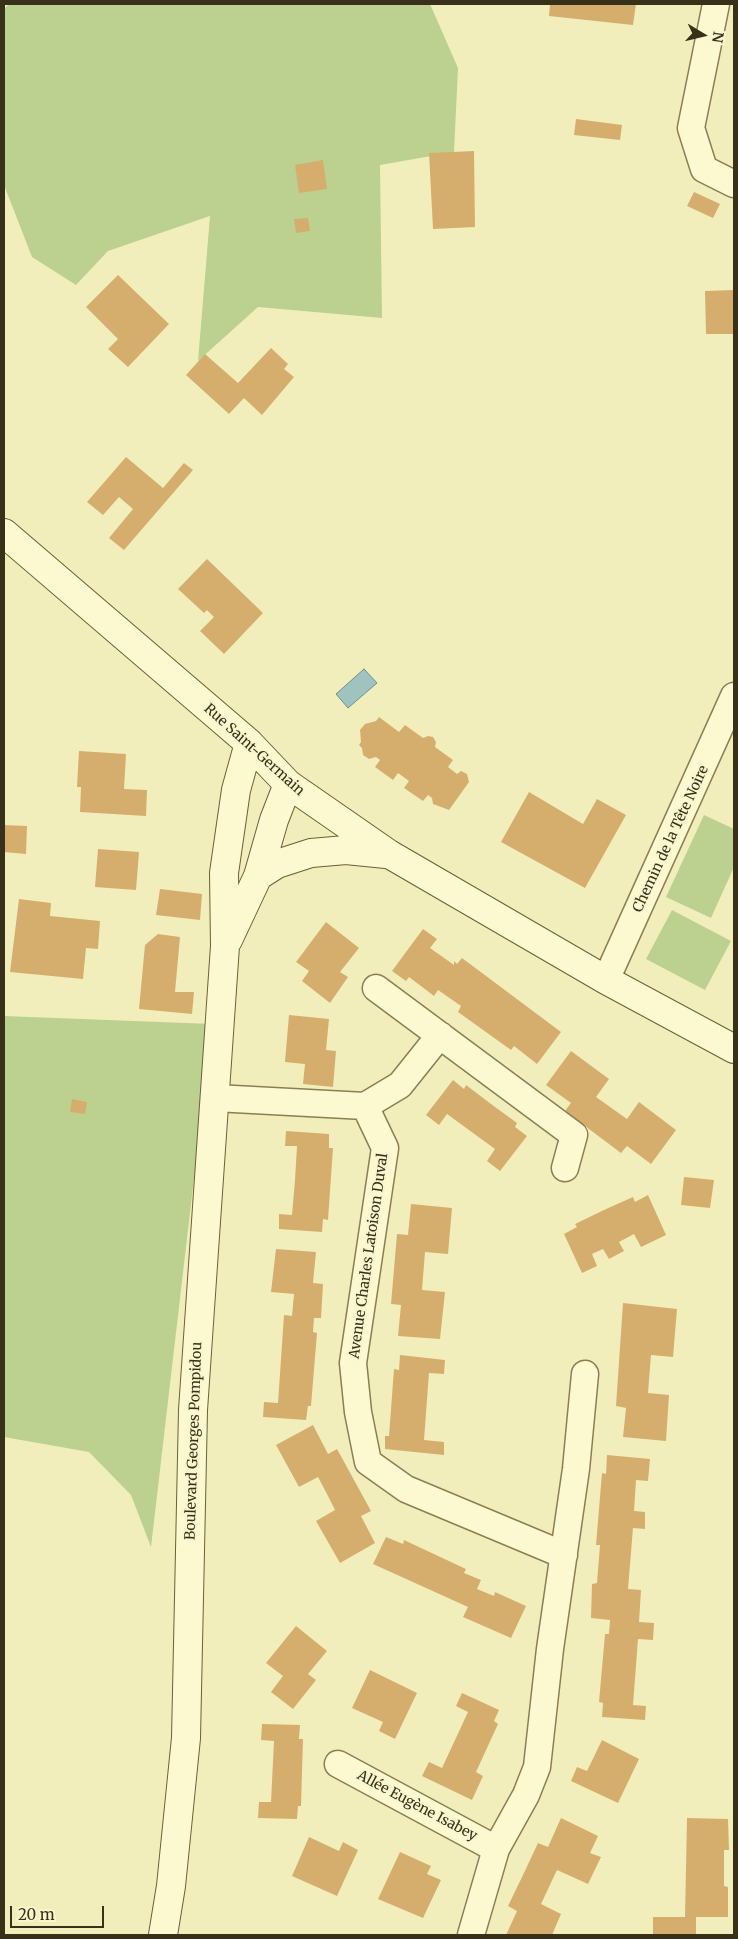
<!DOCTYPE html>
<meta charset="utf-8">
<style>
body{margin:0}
#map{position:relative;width:738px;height:1939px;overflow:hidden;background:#f2eebc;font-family:Merriweather,serif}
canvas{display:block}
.frame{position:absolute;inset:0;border:5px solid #39301a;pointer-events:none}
.north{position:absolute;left:678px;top:10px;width:50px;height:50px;-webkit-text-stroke:4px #f9f5cd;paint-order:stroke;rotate:99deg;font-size:14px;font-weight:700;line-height:20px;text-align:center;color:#39301a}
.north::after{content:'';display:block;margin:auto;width:18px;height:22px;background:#39301a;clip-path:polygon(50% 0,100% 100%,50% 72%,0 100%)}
.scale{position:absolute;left:10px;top:1906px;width:94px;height:22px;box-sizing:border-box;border:2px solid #39301a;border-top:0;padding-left:6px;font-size:15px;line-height:18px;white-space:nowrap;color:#39301a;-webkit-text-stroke:4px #f9f5cd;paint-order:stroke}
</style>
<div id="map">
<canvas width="738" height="1939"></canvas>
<div class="frame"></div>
<div class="north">N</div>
<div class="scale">20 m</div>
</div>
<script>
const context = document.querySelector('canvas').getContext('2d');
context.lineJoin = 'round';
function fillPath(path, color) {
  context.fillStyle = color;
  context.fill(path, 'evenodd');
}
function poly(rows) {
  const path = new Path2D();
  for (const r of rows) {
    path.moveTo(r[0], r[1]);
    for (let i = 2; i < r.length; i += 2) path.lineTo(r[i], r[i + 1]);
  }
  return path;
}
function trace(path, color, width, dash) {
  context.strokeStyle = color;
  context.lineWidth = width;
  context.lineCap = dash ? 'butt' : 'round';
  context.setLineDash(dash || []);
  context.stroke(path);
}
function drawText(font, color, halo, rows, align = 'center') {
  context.font = font + ' Merriweather,serif';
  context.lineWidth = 4;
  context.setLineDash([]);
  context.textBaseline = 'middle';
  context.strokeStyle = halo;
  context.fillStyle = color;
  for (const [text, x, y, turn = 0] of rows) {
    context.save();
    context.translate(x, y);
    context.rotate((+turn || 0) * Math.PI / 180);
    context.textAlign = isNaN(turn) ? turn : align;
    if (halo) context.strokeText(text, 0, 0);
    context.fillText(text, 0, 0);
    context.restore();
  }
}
fillPath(poly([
 [9,4,430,4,458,68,454,152,380,165,382,318,258,307,198,361,210,216,108,251,76,285,32,257,4,185,4,9],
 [704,815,734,829,734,867,711,918,666,897],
 [672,910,731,941,705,990,646,959],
 [4,1016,212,1024,151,1547,131,1495,89,1452,4,1437]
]), '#bcd18f');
const water = poly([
 [364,669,377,683,348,708,336,694,364,669]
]);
fillPath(water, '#a1c3c0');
trace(water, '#679190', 1);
fillPath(poly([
 [550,4,636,4,633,25,549,16],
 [576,119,622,125,620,140,574,135],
 [474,151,475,227,433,229,429,153],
 [323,160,327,189,299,193,295,165],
 [694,192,720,204,713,218,687,206],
 [308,218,310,231,296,233,294,219],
 [118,275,169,324,128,367,108,349,118,339,86,307],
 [734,290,734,334,706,334,705,291],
 [271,348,288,364,284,369,294,377,262,415,244,398,229,414,186,375,205,354,238,383],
 [126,457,163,488,184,463,193,470,124,550,109,538,133,509,119,497,103,515,87,502],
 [207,559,263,613,224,654,200,631,214,617,207,610,204,613,178,589],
 [379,717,399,732,405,725,423,738,428,736,433,737,436,742,435,747,453,760,448,767,457,774,461,771,467,774,469,782,449,810,433,804,432,798,428,795,423,801,404,788,409,781,398,773,393,780,375,767,380,760,376,757,369,759,363,755,362,748,359,745,361,742,360,730,365,724,376,721],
 [79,751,126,754,124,789,147,790,146,816,80,812,81,787,77,787],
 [529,792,583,824,597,799,626,815,585,888,501,842],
 [4,825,27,826,26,854,4,852],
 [98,849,139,852,136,890,95,887],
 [160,889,202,894,200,920,156,915],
 [19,899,51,903,50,916,100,921,98,949,86,948,83,979,10,972],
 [326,922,359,948,340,972,348,977,330,1003,302,981,309,971,296,962],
 [423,929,437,939,430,948,454,965,454,961,457,964,462,958,561,1032,537,1064,514,1046,511,1050,458,1012,461,1006,438,990,434,996,409,977,406,981,392,971],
 [158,934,180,937,175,992,194,992,192,1014,139,1009,145,945],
 [289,1015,329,1019,326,1050,336,1051,333,1087,303,1084,305,1064,285,1062],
 [571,1051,609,1079,596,1097,627,1119,639,1102,676,1130,651,1164,627,1146,621,1153,565,1111,571,1103,546,1085],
 [453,1080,464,1089,466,1085,491,1104,517,1123,515,1127,527,1136,500,1171,487,1161,495,1149,447,1114,439,1125,426,1115],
 [72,1099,87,1102,85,1114,70,1112],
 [286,1131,329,1134,329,1148,333,1148,328,1220,323,1219,322,1232,279,1229,279,1214,292,1215,295,1180,297,1146,285,1146],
 [684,1177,714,1180,710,1208,681,1205],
 [648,1195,666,1235,641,1247,634,1234,619,1242,624,1251,609,1259,603,1249,592,1254,597,1266,582,1273,564,1234,577,1227,575,1224,604,1210,633,1197,635,1202],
 [411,1204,452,1208,448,1254,425,1252,422,1290,445,1292,440,1339,398,1336,401,1305,391,1304,397,1234,408,1235],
 [276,1249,316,1252,313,1283,323,1284,321,1318,314,1318,313,1332,317,1333,311,1406,308,1406,306,1420,263,1417,264,1402,278,1403,284,1315,292,1316,294,1294,271,1292],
 [623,1303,677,1309,673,1357,651,1355,648,1393,669,1395,666,1441,623,1437,626,1408,616,1406],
 [400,1355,445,1360,444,1374,429,1373,424,1440,444,1442,444,1455,385,1449,385,1436,389,1436,394,1369,399,1370],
 [313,1425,328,1454,337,1449,371,1511,361,1516,375,1543,340,1563,316,1521,335,1510,327,1494,318,1477,299,1487,276,1445],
 [607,1455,650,1459,648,1481,636,1480,634,1511,645,1512,645,1529,633,1528,628,1589,641,1590,639,1622,654,1623,653,1640,638,1639,633,1705,646,1706,645,1720,602,1717,603,1703,599,1702,605,1634,609,1634,610,1620,591,1618,592,1584,597,1583,600,1545,596,1545,602,1473,606,1474],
 [386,1537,403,1544,404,1540,466,1569,464,1573,481,1580,477,1589,494,1596,495,1592,526,1606,511,1638,463,1617,468,1607,373,1564],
 [296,1626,327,1651,308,1674,316,1680,293,1709,271,1692,283,1676,266,1663],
 [370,1670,417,1693,395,1739,379,1731,383,1722,352,1708],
 [462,1693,499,1710,494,1721,498,1724,476,1772,483,1776,472,1800,422,1776,429,1762,442,1768,468,1712,456,1706],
 [262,1724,300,1725,299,1739,303,1739,302,1772,301,1806,298,1806,297,1819,258,1818,259,1802,271,1802,274,1741,261,1740],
 [602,1740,639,1759,618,1803,571,1781,577,1767,587,1771],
 [561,1818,598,1836,590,1853,601,1857,588,1884,557,1870,541,1904,561,1914,552,1935,506,1935,517,1911,508,1906,523,1875,538,1843,548,1847],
 [687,1818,728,1819,729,1850,724,1850,724,1886,728,1887,728,1917,696,1917,696,1935,653,1935,653,1917,685,1917],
 [309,1837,339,1851,343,1842,358,1850,337,1896,292,1876],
 [400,1852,431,1866,427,1874,441,1880,423,1918,378,1899]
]), '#d5ae6e');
const street = poly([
 [716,4,691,128,704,169,734,184],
 [606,980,734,696],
 [376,988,574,1135,565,1168],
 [215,1098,365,1106,385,1148,353,1363,358,1412,368,1462,406,1489,564,1555],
 [365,1106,400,1085,440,1035],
 [338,1764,496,1849],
 [471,1935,496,1849,526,1795,537,1767,550,1649,576,1469,585,1374]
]);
const secondary = poly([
 [4,533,249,743,288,784,389,854,606,980,734,1049],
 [258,876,277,864,311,853,346,850,386,854],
 [228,940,258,876,274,820,288,784],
 [163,1935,171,1886,186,1738,193,1410,225,946,224,873,236,790,249,743]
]);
trace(street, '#8c7d54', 29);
trace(secondary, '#6d5e37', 30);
trace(street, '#fcf8d0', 26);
trace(secondary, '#fcf8d0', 28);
drawText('14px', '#39301a', '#f9f5cd', [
 ["Rue Saint-Germain",254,750,42],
 ["Chemin de la Tête Noire",671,839,-65],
 ["Avenue Charles Latoison Duval",369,1256,-82],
 ["Boulevard Georges Pompidou",194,1441,-88],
 ["Allée Eugène Isabey",417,1806,28]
]);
</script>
